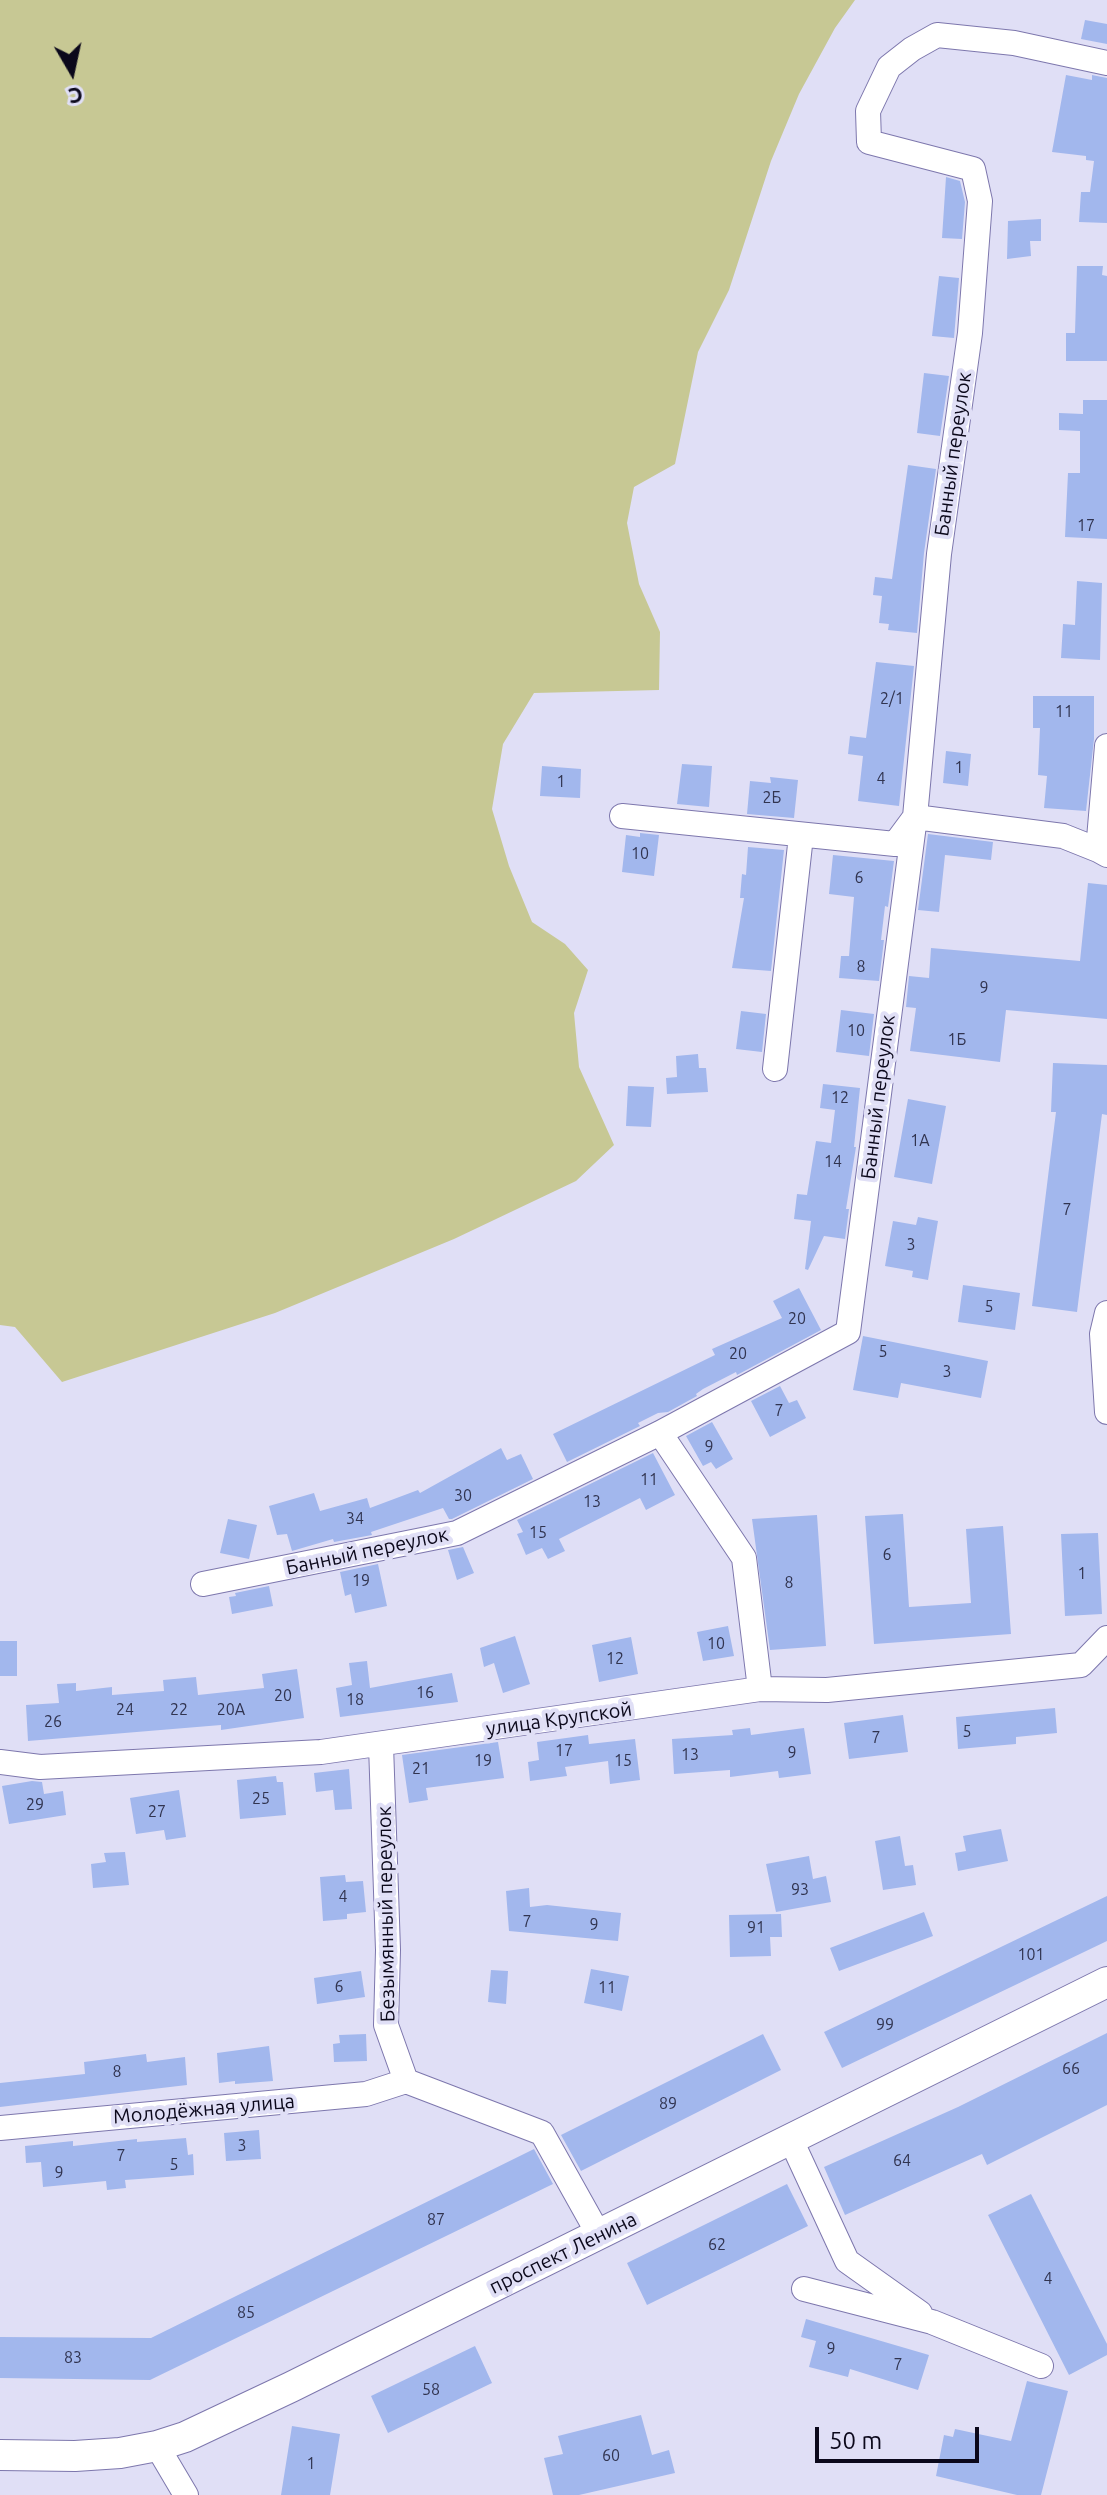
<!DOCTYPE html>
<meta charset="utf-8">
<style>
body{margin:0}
#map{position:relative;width:1107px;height:2495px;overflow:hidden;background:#e0dff6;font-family:Ubuntu,sans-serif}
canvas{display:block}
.north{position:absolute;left:32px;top:32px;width:80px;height:80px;-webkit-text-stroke:6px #e0dff6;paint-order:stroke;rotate:171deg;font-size:22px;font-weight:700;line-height:32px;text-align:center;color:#0b081b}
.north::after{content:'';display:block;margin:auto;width:28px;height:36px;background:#0b081b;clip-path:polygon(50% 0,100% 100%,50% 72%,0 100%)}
.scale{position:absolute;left:815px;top:2427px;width:164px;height:36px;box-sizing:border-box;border:4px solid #0b081b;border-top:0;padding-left:10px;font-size:24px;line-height:28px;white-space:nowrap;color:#0b081b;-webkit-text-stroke:6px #e0dff6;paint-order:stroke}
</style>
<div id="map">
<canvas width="1107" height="2495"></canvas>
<div class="north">С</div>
<div class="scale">50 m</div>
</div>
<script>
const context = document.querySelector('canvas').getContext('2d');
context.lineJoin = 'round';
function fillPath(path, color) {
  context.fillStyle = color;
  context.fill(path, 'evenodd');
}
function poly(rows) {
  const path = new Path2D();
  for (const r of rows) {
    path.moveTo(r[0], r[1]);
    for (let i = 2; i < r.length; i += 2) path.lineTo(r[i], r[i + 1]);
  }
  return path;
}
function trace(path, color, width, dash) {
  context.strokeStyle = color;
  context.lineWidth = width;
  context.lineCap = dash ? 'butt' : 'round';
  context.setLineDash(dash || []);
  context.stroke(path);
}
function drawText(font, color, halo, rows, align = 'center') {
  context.font = font + ' Ubuntu,sans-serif';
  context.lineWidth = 8;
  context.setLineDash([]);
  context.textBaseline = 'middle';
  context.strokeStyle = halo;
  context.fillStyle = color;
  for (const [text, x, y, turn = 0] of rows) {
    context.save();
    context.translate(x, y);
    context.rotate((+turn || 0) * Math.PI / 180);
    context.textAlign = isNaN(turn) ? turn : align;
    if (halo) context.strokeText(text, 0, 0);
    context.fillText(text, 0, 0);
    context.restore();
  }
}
fillPath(poly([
 [0,0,855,0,835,28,799,94,771,161,729,290,698,352,675,464,634,487,627,523,639,584,660,632,659,690,534,693,503,744,492,809,509,866,532,922,565,944,588,970,574,1013,579,1067,614,1145,576,1181,454,1239,275,1313,62,1382,15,1327,0,1325]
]), '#c7c894');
fillPath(poly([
 [1085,20,1107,24,1107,44,1081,39],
 [1066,75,1092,80,1092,75,1107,78,1107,223,1079,222,1081,192,1090,192,1094,161,1086,160,1086,156,1052,152],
 [946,177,960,181,965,202,962,239,942,238],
 [1041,219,1041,241,1030,241,1031,256,1007,259,1008,221],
 [1077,266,1103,266,1102,275,1107,276,1107,361,1066,361,1066,333,1075,333],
 [939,276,959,278,954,338,932,336],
 [924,373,949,376,940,436,917,433],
 [1083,400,1107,400,1107,539,1065,537,1068,473,1080,473,1080,431,1059,430,1059,413,1083,414],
 [908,465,936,469,924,553,917,633,888,630,889,624,879,623,882,596,873,595,875,577,892,579],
 [1077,581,1102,583,1100,660,1061,658,1063,624,1075,625],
 [876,662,914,666,899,806,858,801,863,756,848,754,850,736,866,738],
 [1033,696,1094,696,1094,739,1086,811,1044,808,1047,776,1038,775,1040,728,1033,728],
 [946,751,971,754,968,786,943,783],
 [682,764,712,766,709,807,677,804],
 [542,766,581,769,580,798,540,796],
 [770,777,798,780,794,818,747,814,750,781,771,783],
 [640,833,659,835,654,876,622,872,626,835,640,837],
 [928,834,993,842,991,860,945,855,939,912,918,910],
 [748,847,784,850,771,971,732,968,744,898,740,898,742,874,746,875],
 [833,855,894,861,888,907,885,906,881,940,884,940,879,981,839,978,841,956,849,956,854,897,829,894],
 [1088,883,1107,885,1107,1019,1006,1010,1000,1062,910,1051,916,1008,906,1007,909,976,929,978,931,948,1080,961],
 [841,1010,874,1014,869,1056,836,1052],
 [741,1011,766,1014,762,1052,736,1049],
 [698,1054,699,1068,706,1068,708,1092,667,1094,666,1078,677,1077,676,1056],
 [1053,1063,1107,1065,1107,1115,1102,1114,1077,1312,1032,1306,1056,1112,1051,1112],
 [823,1084,860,1088,854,1147,856,1147,846,1209,849,1209,845,1239,824,1236,808,1270,805,1269,811,1221,794,1219,797,1194,807,1195,816,1141,831,1143,835,1110,820,1108],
 [628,1086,654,1087,651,1127,626,1126],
 [908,1099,946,1106,932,1184,894,1177],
 [918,1217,938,1221,928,1280,912,1277,913,1271,885,1266,893,1221,916,1225],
 [963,1285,1020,1293,1015,1330,958,1322],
 [799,1288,821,1330,737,1375,736,1372,703,1389,696,1394,697,1396,668,1412,658,1413,638,1423,640,1426,567,1462,553,1434,715,1355,712,1349,782,1318,773,1301],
 [863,1336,988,1361,981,1398,901,1383,898,1398,853,1390],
 [780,1386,789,1403,797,1400,806,1418,770,1437,751,1401],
 [712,1422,733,1459,716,1469,711,1462,703,1466,686,1436],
 [501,1448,507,1460,521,1454,533,1479,452,1519,449,1519,443,1508,371,1532,372,1535,334,1542,333,1539,292,1551,287,1534,277,1535,269,1506,314,1493,320,1511,367,1498,370,1508,418,1490,420,1493],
 [653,1453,675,1495,646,1510,640,1498,559,1539,565,1551,548,1559,542,1548,526,1555,517,1534,523,1532,517,1520],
 [903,1514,909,1607,971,1603,966,1529,1003,1526,1011,1634,874,1644,865,1516],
 [817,1515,826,1646,770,1650,752,1519],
 [228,1519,257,1525,249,1559,220,1553],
 [1098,1533,1102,1614,1065,1616,1061,1534],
 [463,1547,474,1573,457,1580,448,1550],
 [378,1564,387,1606,355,1613,351,1594,345,1596,340,1572],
 [269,1586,273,1606,232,1614,229,1597,236,1596,235,1593],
 [728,1626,734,1656,703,1661,697,1632],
 [515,1636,530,1684,503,1693,494,1663,484,1667,480,1648],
 [631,1637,638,1674,599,1682,592,1645],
 [0,1641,17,1641,17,1676,0,1676],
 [367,1661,370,1688,452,1673,458,1702,340,1717,336,1688,352,1685,349,1663],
 [297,1669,304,1718,221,1730,221,1725,28,1741,26,1705,59,1703,57,1684,76,1683,76,1691,112,1687,112,1695,164,1691,163,1680,196,1677,198,1695,264,1688,262,1674],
 [1055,1708,1057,1733,1016,1737,1016,1744,958,1749,956,1717],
 [903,1715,908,1752,849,1759,844,1723],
 [750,1728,751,1735,804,1728,811,1774,779,1778,778,1771,730,1777,730,1770,674,1774,672,1739,733,1735,732,1730],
 [588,1735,589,1744,635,1739,640,1780,610,1784,608,1761,565,1767,567,1776,530,1781,528,1762,539,1760,537,1742],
 [498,1742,504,1778,426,1788,428,1800,409,1803,402,1755],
 [349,1769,352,1809,335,1810,333,1790,316,1792,314,1773],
 [276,1776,277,1782,283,1782,286,1815,240,1819,237,1780],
 [32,1781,42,1782,44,1794,63,1791,66,1815,9,1824,2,1786],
 [179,1790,186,1837,166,1840,164,1830,136,1834,130,1798],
 [1001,1829,1008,1861,958,1871,955,1853,966,1851,963,1836],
 [900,1836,905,1866,913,1865,916,1885,883,1890,875,1841],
 [125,1852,129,1885,93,1888,91,1864,106,1862,104,1853],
 [809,1856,813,1879,826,1876,831,1902,776,1912,766,1864],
 [345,1875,346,1882,363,1881,366,1912,347,1914,347,1919,323,1921,320,1877],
 [529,1888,530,1907,547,1905,621,1913,618,1941,509,1931,506,1891],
 [1107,1896,1107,1941,842,2068,824,2032],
 [924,1912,933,1936,839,1971,830,1948],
 [781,1914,782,1937,770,1937,771,1956,730,1957,729,1915],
 [591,1969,629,1976,622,2011,584,2003],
 [491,1970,508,1971,506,2004,488,2002],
 [361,1971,365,1997,317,2004,314,1978],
 [1107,2033,1107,2105,987,2165,982,2154,845,2215,824,2167,958,2107],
 [366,2034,367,2061,334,2062,333,2044,340,2043,339,2035],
 [763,2034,781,2070,581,2171,561,2135],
 [269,2046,273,2081,235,2084,235,2081,219,2083,217,2053],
 [146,2054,147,2062,185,2057,187,2085,0,2107,0,2083,85,2074,84,2062],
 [259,2130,261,2159,226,2161,224,2133],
 [186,2138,188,2155,193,2154,194,2175,125,2180,126,2188,107,2190,106,2181,43,2187,41,2162,26,2163,25,2146,73,2141,73,2146,137,2139,137,2142],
 [534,2149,553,2184,150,2380,0,2378,0,2337,151,2338],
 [787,2184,808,2226,647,2305,627,2263],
 [1031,2194,1107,2344,1107,2355,1069,2375,988,2215],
 [806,2319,929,2355,918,2390,850,2369,848,2377,809,2367,816,2341,801,2337],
 [475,2346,492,2383,388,2433,371,2396],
 [1027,2381,1068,2391,1041,2495,1017,2495,936,2476,944,2435,953,2437,955,2429,1011,2441],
 [641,2415,652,2455,669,2450,675,2473,579,2495,553,2495,544,2458,563,2454,558,2436],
 [292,2426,340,2434,330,2495,281,2495]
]), '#a2b7ed');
const minor = poly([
 [1107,746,1098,850,1107,855],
 [622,816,895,844,915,817,1063,836,1098,850],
 [775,1069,801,836],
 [1107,1313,1102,1334,1107,1412],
 [660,1433,744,1558,760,1689],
 [203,1584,457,1533,660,1433,848,1332,915,817,939,554,970,333,980,201,973,169,869,142,868,111,889,67,912,49,937,35,1014,43,1107,63],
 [381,1745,388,1950,386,2025,406,2081],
 [0,1762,40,1767,321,1752,760,1689,827,1690,1081,1665,1107,1638],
 [406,2081,542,2133,599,2235],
 [0,2128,366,2094,406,2081],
 [791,2140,847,2261,920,2313],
 [804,2289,932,2322,1041,2366],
 [157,2446,186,2495]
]);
const major = poly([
 [0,2455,75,2456,120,2453,157,2446,185,2437,291,2387,1107,1982]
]);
trace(minor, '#7d77ad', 26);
trace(major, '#7d77ad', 32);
trace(minor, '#fff', 24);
trace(major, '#fff', 30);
drawText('16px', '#313450', null, [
 ["17",1086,526],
 ["2/1",892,699],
 ["11",1064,712],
 ["1",959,768],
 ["4",881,779],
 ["1",561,782],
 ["2Б",772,798],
 ["10",640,854],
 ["6",859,878],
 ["8",861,967],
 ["9",984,988],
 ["10",856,1031],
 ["1Б",957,1040],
 ["12",840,1098],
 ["1А",920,1141],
 ["14",833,1162],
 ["7",1067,1210],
 ["3",911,1245],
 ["5",989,1307],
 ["20",797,1319],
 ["5",883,1352],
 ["20",738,1354],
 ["3",947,1372],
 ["7",779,1411],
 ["9",709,1447],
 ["11",649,1480],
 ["30",463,1496],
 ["13",592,1502],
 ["34",355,1519],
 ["15",538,1533],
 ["6",887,1555],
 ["1",1082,1574],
 ["19",361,1581],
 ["8",789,1583],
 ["10",716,1644],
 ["12",615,1659],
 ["16",425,1693],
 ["20",283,1696],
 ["18",355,1700],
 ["24",125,1710],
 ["22",179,1710],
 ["20А",231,1710],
 ["26",53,1722],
 ["5",967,1732],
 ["7",876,1738],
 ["17",564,1751],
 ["9",792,1753],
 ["13",690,1755],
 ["19",483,1761],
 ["15",623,1761],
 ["21",421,1769],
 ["25",261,1799],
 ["29",35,1805],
 ["27",157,1812],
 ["93",800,1890],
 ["4",343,1897],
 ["7",527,1922],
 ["9",594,1925],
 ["91",756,1928],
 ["101",1031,1955],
 ["6",339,1987],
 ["11",607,1988],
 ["99",885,2025],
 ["66",1071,2069],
 ["8",117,2072],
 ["89",668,2104],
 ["3",242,2146],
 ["7",121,2156],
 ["64",902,2161],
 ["5",174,2165],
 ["9",59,2173],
 ["87",436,2220],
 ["62",717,2245],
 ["4",1048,2279],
 ["85",246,2313],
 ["9",831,2349],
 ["83",73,2358],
 ["7",898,2365],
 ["58",431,2390],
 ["60",611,2456],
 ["1",311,2464]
]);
drawText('20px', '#0b081b', '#e0dff6', [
 ["Банный переулок",953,454,-82],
 ["Банный переулок",878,1097,-83],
 ["Банный переулок",367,1551,-12],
 ["улица Крупской",559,1719,-8],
 ["Безымянный переулок",386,1914,-91],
 ["Молодёжная улица",204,2109,-5],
 ["проспект Ленина",563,2253,-26]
]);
</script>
